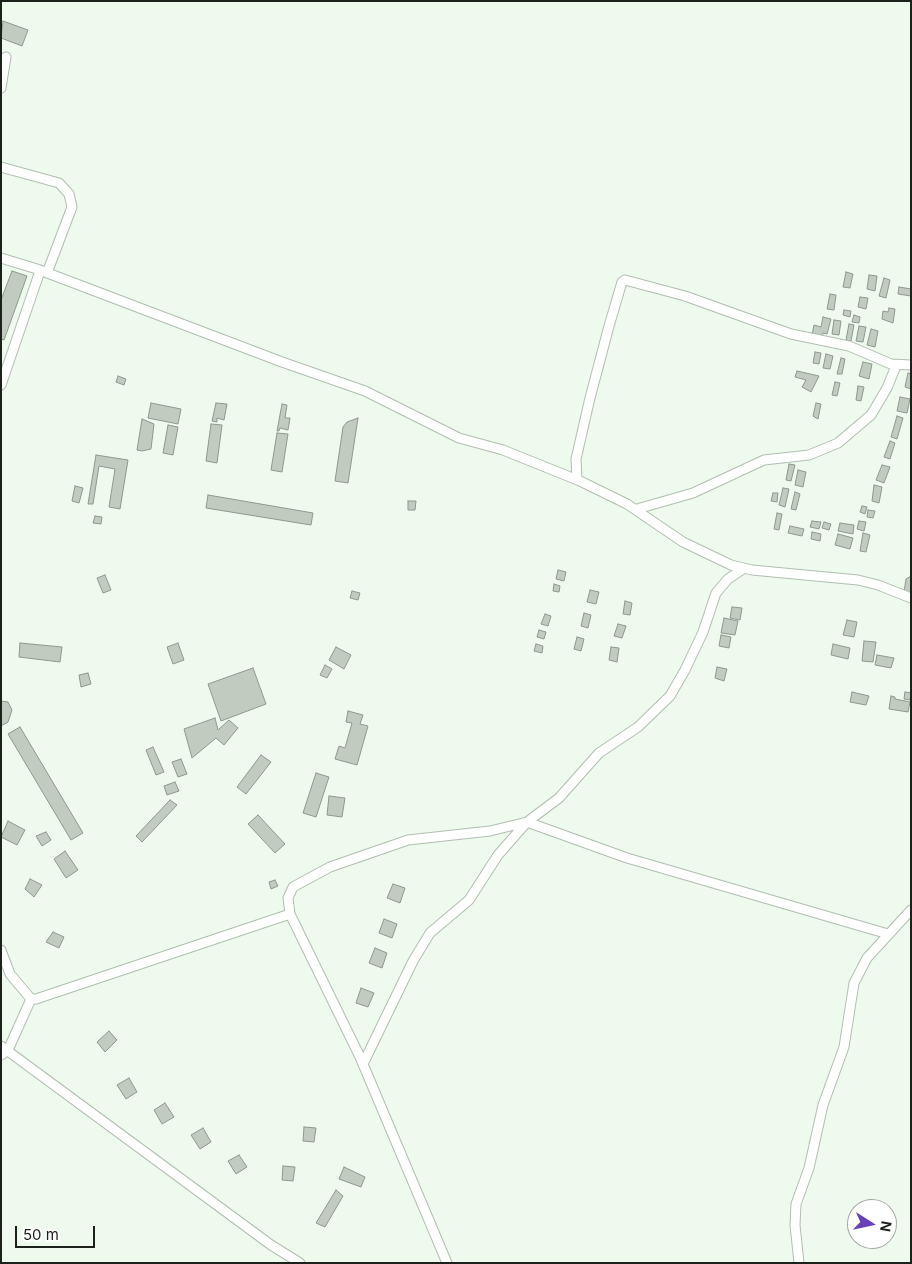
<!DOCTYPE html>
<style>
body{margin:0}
#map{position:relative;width:912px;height:1264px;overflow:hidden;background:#edfaed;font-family:Inter,sans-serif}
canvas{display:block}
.frame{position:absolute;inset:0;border:2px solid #1c211c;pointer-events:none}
.north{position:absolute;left:847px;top:1199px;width:50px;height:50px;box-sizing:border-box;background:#fff;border:1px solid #a4a6a4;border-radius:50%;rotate:100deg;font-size:14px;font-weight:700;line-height:20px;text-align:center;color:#1c211c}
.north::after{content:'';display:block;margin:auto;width:18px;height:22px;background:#6940b8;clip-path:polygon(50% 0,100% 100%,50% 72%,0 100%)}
.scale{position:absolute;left:15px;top:1226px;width:80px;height:22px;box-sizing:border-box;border:2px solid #1c211c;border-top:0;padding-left:6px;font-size:15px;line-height:18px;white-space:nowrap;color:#1c211c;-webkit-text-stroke:4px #fff;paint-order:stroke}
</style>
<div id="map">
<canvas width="912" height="1264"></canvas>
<div class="frame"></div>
<div class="north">N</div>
<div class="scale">50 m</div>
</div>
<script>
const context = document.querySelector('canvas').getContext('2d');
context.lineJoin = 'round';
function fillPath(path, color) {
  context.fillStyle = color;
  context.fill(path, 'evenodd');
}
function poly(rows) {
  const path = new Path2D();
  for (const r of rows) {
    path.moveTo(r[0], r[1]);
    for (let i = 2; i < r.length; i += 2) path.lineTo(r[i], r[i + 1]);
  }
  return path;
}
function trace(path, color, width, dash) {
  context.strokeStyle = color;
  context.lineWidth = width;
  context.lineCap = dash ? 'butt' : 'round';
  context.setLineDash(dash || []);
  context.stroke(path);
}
const building = poly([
 [3,21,28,30,22,46,1,38,3,21],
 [12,271,27,276,4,340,1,339,1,300,12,271],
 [846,272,853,274,850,288,843,287,846,272],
 [869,275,877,276,875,291,867,289,869,275],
 [884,278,890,280,886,298,879,296,884,278],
 [899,287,911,289,911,296,898,294,899,287],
 [830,294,836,295,834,310,827,309,830,294],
 [860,297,868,298,866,309,858,307,860,297],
 [889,308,895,309,893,323,882,319,883,311,888,312,889,308],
 [844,310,851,311,850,317,843,315,844,310],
 [854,315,860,317,859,323,852,322,854,315],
 [823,317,831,319,827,334,823,333,822,338,812,335,814,325,821,327,823,317],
 [834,320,841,321,839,335,832,334,834,320],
 [849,324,854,325,851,341,846,340,849,324],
 [859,326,866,327,863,342,856,341,859,326],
 [871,329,878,331,875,347,867,345,871,329],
 [815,352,821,353,819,364,813,363,815,352],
 [826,354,833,356,830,369,823,368,826,354],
 [841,358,845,359,842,374,837,374,841,358],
 [863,362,872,364,869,379,859,376,863,362],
 [797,371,819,376,811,392,802,387,806,380,795,377,797,371],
 [908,373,911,374,911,389,905,387,908,373],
 [118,376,126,379,124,385,116,382,118,376],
 [835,382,840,383,837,396,832,395,835,382],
 [858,386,864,387,861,401,856,400,858,386],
 [900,397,910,399,907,413,897,411,900,397],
 [151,403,181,409,178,424,148,418,151,403],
 [216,403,227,404,224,420,217,418,217,422,212,421,216,403],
 [816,403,821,404,818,419,813,416,816,403],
 [282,404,287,405,285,418,290,418,288,430,280,428,279,431,277,431,282,404],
 [897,416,903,418,897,439,891,437,897,416],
 [358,418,348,483,335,481,343,427,347,422,358,418],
 [142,419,154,424,151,449,142,451,137,450,142,419],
 [211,424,222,425,217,463,206,461,211,424],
 [168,425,178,427,173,455,163,453,168,425],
 [277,433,288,434,282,472,271,470,277,433],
 [890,441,895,443,890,459,884,457,890,441],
 [96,455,128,460,120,509,109,507,115,469,99,466,93,504,88,504,96,455],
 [789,464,795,465,791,481,786,480,789,464],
 [882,465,890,467,884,483,876,480,882,465],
 [798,470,806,472,803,487,795,485,798,470],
 [874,485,882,487,879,503,872,501,874,485],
 [75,486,83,488,79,503,72,501,75,486],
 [783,488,789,489,785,507,779,505,783,488],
 [795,492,800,494,796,510,791,509,795,492],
 [773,493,778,493,777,502,771,501,773,493],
 [208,495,313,513,311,525,206,508,208,495],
 [408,501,416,501,415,510,408,510,408,501],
 [862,506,867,507,865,514,860,512,862,506],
 [868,510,875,511,873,518,867,517,868,510],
 [777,513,782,514,779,530,774,529,777,513],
 [95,516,102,517,101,524,93,523,95,516],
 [812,521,821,522,819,529,810,527,812,521],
 [859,521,866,522,864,531,857,529,859,521],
 [824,522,831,524,829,530,822,528,824,522],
 [840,523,854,525,853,534,838,531,840,523],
 [790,526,804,529,802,536,788,533,790,526],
 [812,532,821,534,820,541,811,539,812,532],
 [863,533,870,535,866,552,860,551,863,533],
 [838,534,853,538,850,549,835,545,838,534],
 [558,570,566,572,564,581,556,579,558,570],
 [105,575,111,590,103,593,97,578,105,575],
 [911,576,911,593,904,592,906,579,911,576],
 [554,584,560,586,559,592,553,591,554,584],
 [590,590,599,592,596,604,587,602,590,590],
 [352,591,360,593,358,600,350,598,352,591],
 [625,601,632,603,630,615,623,614,625,601],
 [732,607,742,608,740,620,730,618,732,607],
 [584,613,591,615,588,628,581,626,584,613],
 [545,614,551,616,548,626,541,624,545,614],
 [724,618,738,621,735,635,721,633,724,618],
 [847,620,857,622,854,637,843,635,847,620],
 [618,624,626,626,622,638,614,636,618,624],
 [539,630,546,632,544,639,537,637,539,630],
 [721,635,731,637,729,648,719,646,721,635],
 [577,637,584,639,581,651,574,649,577,637],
 [864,641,876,642,873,662,862,661,864,641],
 [20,643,62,647,60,662,19,657,20,643],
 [178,643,184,660,173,664,167,647,178,643],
 [536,644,543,646,542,653,534,651,536,644],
 [833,644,850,648,848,659,831,655,833,644],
 [336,647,351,655,344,669,329,660,336,647],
 [611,647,619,648,617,662,609,660,611,647],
 [877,655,894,658,891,668,875,665,877,655],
 [325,665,332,669,327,678,320,675,325,665],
 [717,667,727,669,724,681,715,678,717,667],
 [253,668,266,704,221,721,208,684,253,668],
 [88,673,91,684,81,687,79,675,88,673],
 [852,692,869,696,866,705,850,702,852,692],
 [905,692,911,693,910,700,904,699,905,692],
 [891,696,895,697,895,699,910,702,908,712,889,709,891,696],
 [1,701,8,702,12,710,8,722,1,726,1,701],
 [348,711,363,715,360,724,368,726,357,765,335,759,339,746,345,748,352,723,346,722,348,711],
 [215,718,218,730,229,720,238,728,224,745,216,738,192,758,184,729,215,718],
 [20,727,83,833,71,840,8,734,20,727],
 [153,747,164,772,156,775,146,750,153,747],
 [261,755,271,762,246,794,237,787,261,755],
 [181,759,187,774,178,777,172,762,181,759],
 [316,773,329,777,316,817,303,813,316,773],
 [175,782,179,791,167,795,164,786,175,782],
 [329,796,345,798,342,817,327,815,329,796],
 [170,800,177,805,142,842,136,836,170,800],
 [258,815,285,844,275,853,248,824,258,815],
 [8,821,25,830,17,845,1,837,8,821],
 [46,832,51,840,42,846,36,836,46,832],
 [65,851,78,870,66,878,54,859,65,851],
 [30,879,42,885,34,897,25,889,30,879],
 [275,880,278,886,271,889,269,882,275,880],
 [393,884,405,888,400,903,387,898,393,884],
 [384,919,397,924,392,938,379,933,384,919],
 [53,932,64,937,59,948,46,942,53,932],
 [375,948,387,953,382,968,369,963,375,948],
 [361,988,374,993,368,1007,356,1003,361,988],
 [109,1031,117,1040,105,1052,97,1042,109,1031],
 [129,1078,137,1092,126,1099,117,1085,129,1078],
 [165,1103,174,1117,162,1124,154,1110,165,1103],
 [304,1127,316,1128,314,1142,303,1141,304,1127],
 [203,1128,211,1142,200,1149,191,1135,203,1128],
 [239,1155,247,1167,236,1174,228,1161,239,1155],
 [283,1166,295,1167,293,1181,282,1180,283,1166],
 [344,1167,365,1177,361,1187,339,1179,344,1167],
 [336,1190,343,1196,325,1227,316,1223,336,1190]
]);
fillPath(building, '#c0ccbf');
trace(building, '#8d998c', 1);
const street = poly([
 [1,88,6,57],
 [1,167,59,183,69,194,72,207,47,273],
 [1,258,37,269,282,362,365,391,459,438,503,450,580,481,627,504,683,542,731,565,752,570,858,580,878,585,911,598],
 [1,385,40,271],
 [577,480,576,459,590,398,609,326,622,282,625,280,685,296,791,334,849,346,891,364,911,365],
 [637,509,693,493,764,460,809,455,838,443,871,415,887,388,896,366],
 [290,914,288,898,293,887,330,867,408,840,490,831,527,822,627,858,888,934],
 [1,950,10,974,31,999,36,999,290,914,360,1057,447,1263],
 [1,1046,271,1245,300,1263],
 [1,1055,8,1050,31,999],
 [363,1064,413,961,430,933,469,900,498,855,527,822,559,798,599,753,638,727,670,696,685,670,703,632,716,593,728,579,743,569],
 [799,1263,795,1225,796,1204,809,1168,823,1105,844,1047,854,983,867,958,911,910]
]);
trace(street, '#b2beb1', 11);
trace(street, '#fff', 9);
</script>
